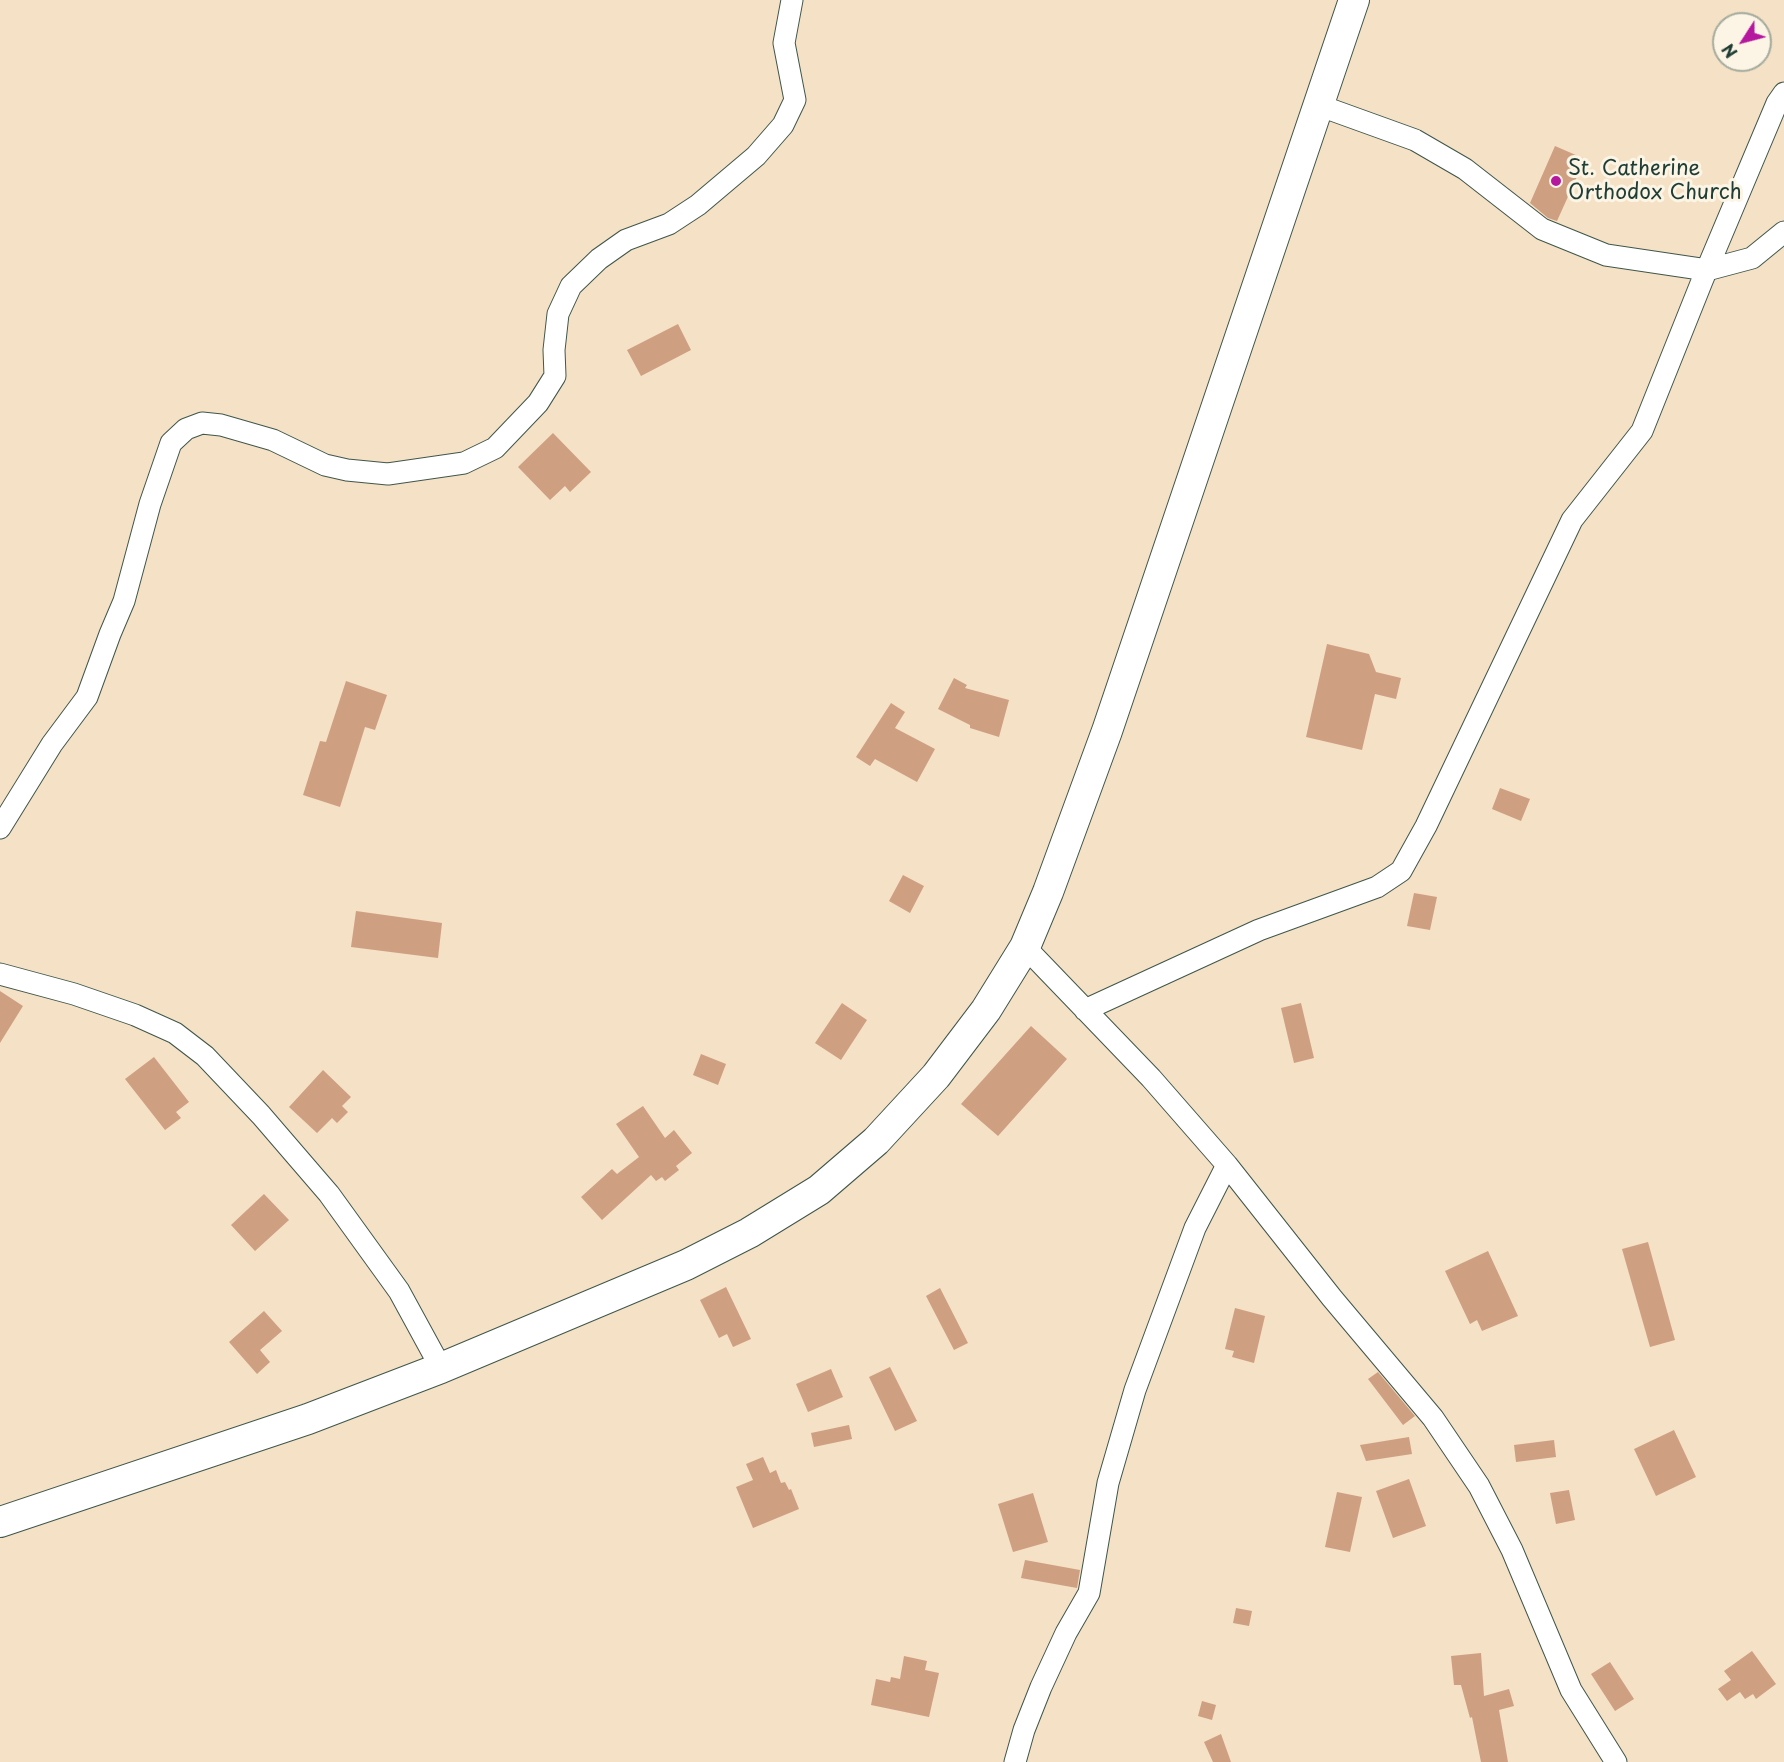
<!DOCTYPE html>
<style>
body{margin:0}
#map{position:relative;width:1784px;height:1762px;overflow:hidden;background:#f5e1c5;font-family:"Playpen Sans",sans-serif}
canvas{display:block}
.north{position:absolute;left:1712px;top:12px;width:60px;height:60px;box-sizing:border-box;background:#fcf5e5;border:2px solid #a4ab9e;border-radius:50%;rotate:234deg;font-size:16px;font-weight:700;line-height:24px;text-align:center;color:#1f3d34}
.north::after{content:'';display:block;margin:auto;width:21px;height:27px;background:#b5179e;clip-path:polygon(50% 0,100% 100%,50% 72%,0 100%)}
</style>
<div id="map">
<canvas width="1784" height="1762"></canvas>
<div class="north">N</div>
</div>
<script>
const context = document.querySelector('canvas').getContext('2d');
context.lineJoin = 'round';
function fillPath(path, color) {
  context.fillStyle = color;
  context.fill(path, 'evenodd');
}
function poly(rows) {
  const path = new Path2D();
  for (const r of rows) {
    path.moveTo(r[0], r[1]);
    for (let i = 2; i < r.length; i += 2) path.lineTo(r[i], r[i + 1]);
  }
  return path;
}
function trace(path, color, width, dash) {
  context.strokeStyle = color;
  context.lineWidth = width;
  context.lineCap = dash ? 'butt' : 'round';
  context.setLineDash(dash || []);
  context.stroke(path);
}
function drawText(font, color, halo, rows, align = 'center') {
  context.font = font + ' "Playpen Sans",sans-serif';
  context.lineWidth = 6;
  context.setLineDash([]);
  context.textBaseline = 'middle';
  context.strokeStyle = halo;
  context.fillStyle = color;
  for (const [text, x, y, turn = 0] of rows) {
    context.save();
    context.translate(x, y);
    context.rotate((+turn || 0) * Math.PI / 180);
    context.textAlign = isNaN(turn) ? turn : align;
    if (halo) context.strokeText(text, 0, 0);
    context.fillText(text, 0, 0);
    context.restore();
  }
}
fillPath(poly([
 [1555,146,1585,159,1557,221,1548,218,1530,203],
 [678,324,691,350,641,376,627,350],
 [553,433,591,472,570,492,565,486,550,500,518,467],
 [1327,644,1369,654,1376,672,1401,678,1396,699,1375,694,1362,750,1306,737],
 [954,678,967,685,965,688,1009,700,999,737,970,728,970,725,938,709],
 [346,681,387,695,375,730,365,727,340,807,303,795,320,741,326,742],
 [891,703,905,712,895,728,935,749,917,782,875,759,870,766,856,757],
 [1500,788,1530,799,1521,821,1492,809],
 [903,875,924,886,910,913,889,901],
 [1414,893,1437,897,1430,930,1407,926],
 [356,911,442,923,438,958,351,947],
 [0,991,23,1006,0,1043],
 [842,1003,867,1020,841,1060,815,1043],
 [1301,1003,1314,1058,1294,1063,1281,1008],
 [1031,1026,1067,1059,998,1136,961,1104],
 [701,1054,726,1064,718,1085,693,1075],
 [154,1057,189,1102,176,1112,181,1118,165,1130,125,1079],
 [323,1070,351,1097,342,1106,348,1112,337,1123,332,1118,317,1133,289,1107],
 [643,1106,665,1138,674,1130,692,1153,676,1166,679,1170,665,1181,662,1177,656,1181,651,1175,602,1220,581,1197,612,1169,617,1174,639,1157,616,1124],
 [264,1194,289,1220,255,1251,231,1225],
 [1648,1242,1675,1340,1650,1347,1622,1249],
 [1488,1251,1518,1316,1482,1331,1477,1320,1470,1324,1445,1271],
 [726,1287,751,1339,733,1347,727,1334,719,1338,700,1300],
 [940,1288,968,1343,954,1350,926,1296],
 [1235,1308,1265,1316,1254,1363,1232,1357,1234,1351,1225,1349],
 [264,1311,282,1331,260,1350,270,1362,257,1374,229,1342],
 [890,1367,917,1421,895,1431,869,1377],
 [831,1369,843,1397,808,1412,796,1384],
 [1378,1372,1415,1416,1403,1425,1368,1379],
 [849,1425,852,1439,814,1447,811,1433],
 [1674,1430,1696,1477,1656,1496,1634,1449],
 [1409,1437,1412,1454,1366,1461,1360,1445],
 [1554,1440,1556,1457,1516,1462,1514,1445],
 [763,1457,770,1473,776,1470,781,1483,785,1482,789,1490,791,1489,799,1509,753,1528,736,1487,753,1480,746,1464],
 [1409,1479,1426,1526,1393,1538,1376,1491],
 [1569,1490,1575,1520,1556,1524,1550,1493],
 [1337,1492,1362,1497,1350,1552,1325,1547],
 [1033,1493,1048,1542,1013,1552,998,1504],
 [1025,1560,1080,1570,1077,1588,1021,1578],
 [1236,1608,1252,1611,1249,1626,1233,1623],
 [1752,1651,1776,1684,1756,1699,1753,1694,1745,1699,1740,1692,1727,1701,1718,1689,1731,1680,1724,1671],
 [1481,1653,1484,1696,1509,1689,1514,1706,1499,1710,1508,1762,1481,1762,1472,1717,1470,1718,1461,1685,1454,1685,1451,1656],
 [904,1656,927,1661,925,1670,939,1673,929,1717,871,1705,876,1679,890,1682,891,1677,900,1679],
 [1610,1662,1634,1699,1615,1711,1591,1674],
 [1202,1701,1216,1705,1212,1720,1198,1716],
 [1221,1734,1231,1762,1213,1762,1204,1742]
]), '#cf9f82');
const street = poly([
 [1318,105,1415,140,1465,169,1542,229,1606,255,1707,270,1752,258,1784,232],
 [0,828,52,744,87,697,110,634,124,601,150,504,171,443,186,429,202,423,221,425,273,440,325,465,347,470,388,474,464,463,495,448,538,403,555,376,554,350,558,314,571,286,599,259,626,240,669,224,698,205,756,156,783,125,795,100,784,43,792,0],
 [1025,947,1151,1078,1227,1165,1332,1298,1433,1418,1479,1486,1512,1550,1571,1690,1616,1762],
 [0,974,74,994,135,1015,175,1033,205,1056,261,1115,329,1194,399,1291,441,1368],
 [1085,1010,1259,930,1377,887,1401,871,1426,826,1572,520,1642,431,1702,281,1777,103,1784,93],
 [1015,1762,1024,1730,1041,1687,1066,1633,1089,1593,1108,1483,1135,1390,1195,1228,1227,1165]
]);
const secondary = poly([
 [0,1522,308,1419,441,1368,686,1265,749,1233,819,1190,876,1141,936,1076,986,1010,1025,947,1048,892,1107,731,1354,0]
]);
trace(street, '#3f564a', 23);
trace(secondary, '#3f564a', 32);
trace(street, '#fff', 21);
trace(secondary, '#fff', 30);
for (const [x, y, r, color] of [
 [1556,181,6,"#b5179e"]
]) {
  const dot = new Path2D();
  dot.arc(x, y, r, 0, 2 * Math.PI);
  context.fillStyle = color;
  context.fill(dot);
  trace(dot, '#fcf5e5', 2);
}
drawText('21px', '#1f3d34', '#fcf5e5', [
 ["St. Catherine",1568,169],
 ["Orthodox Church",1568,193]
], 'left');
</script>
